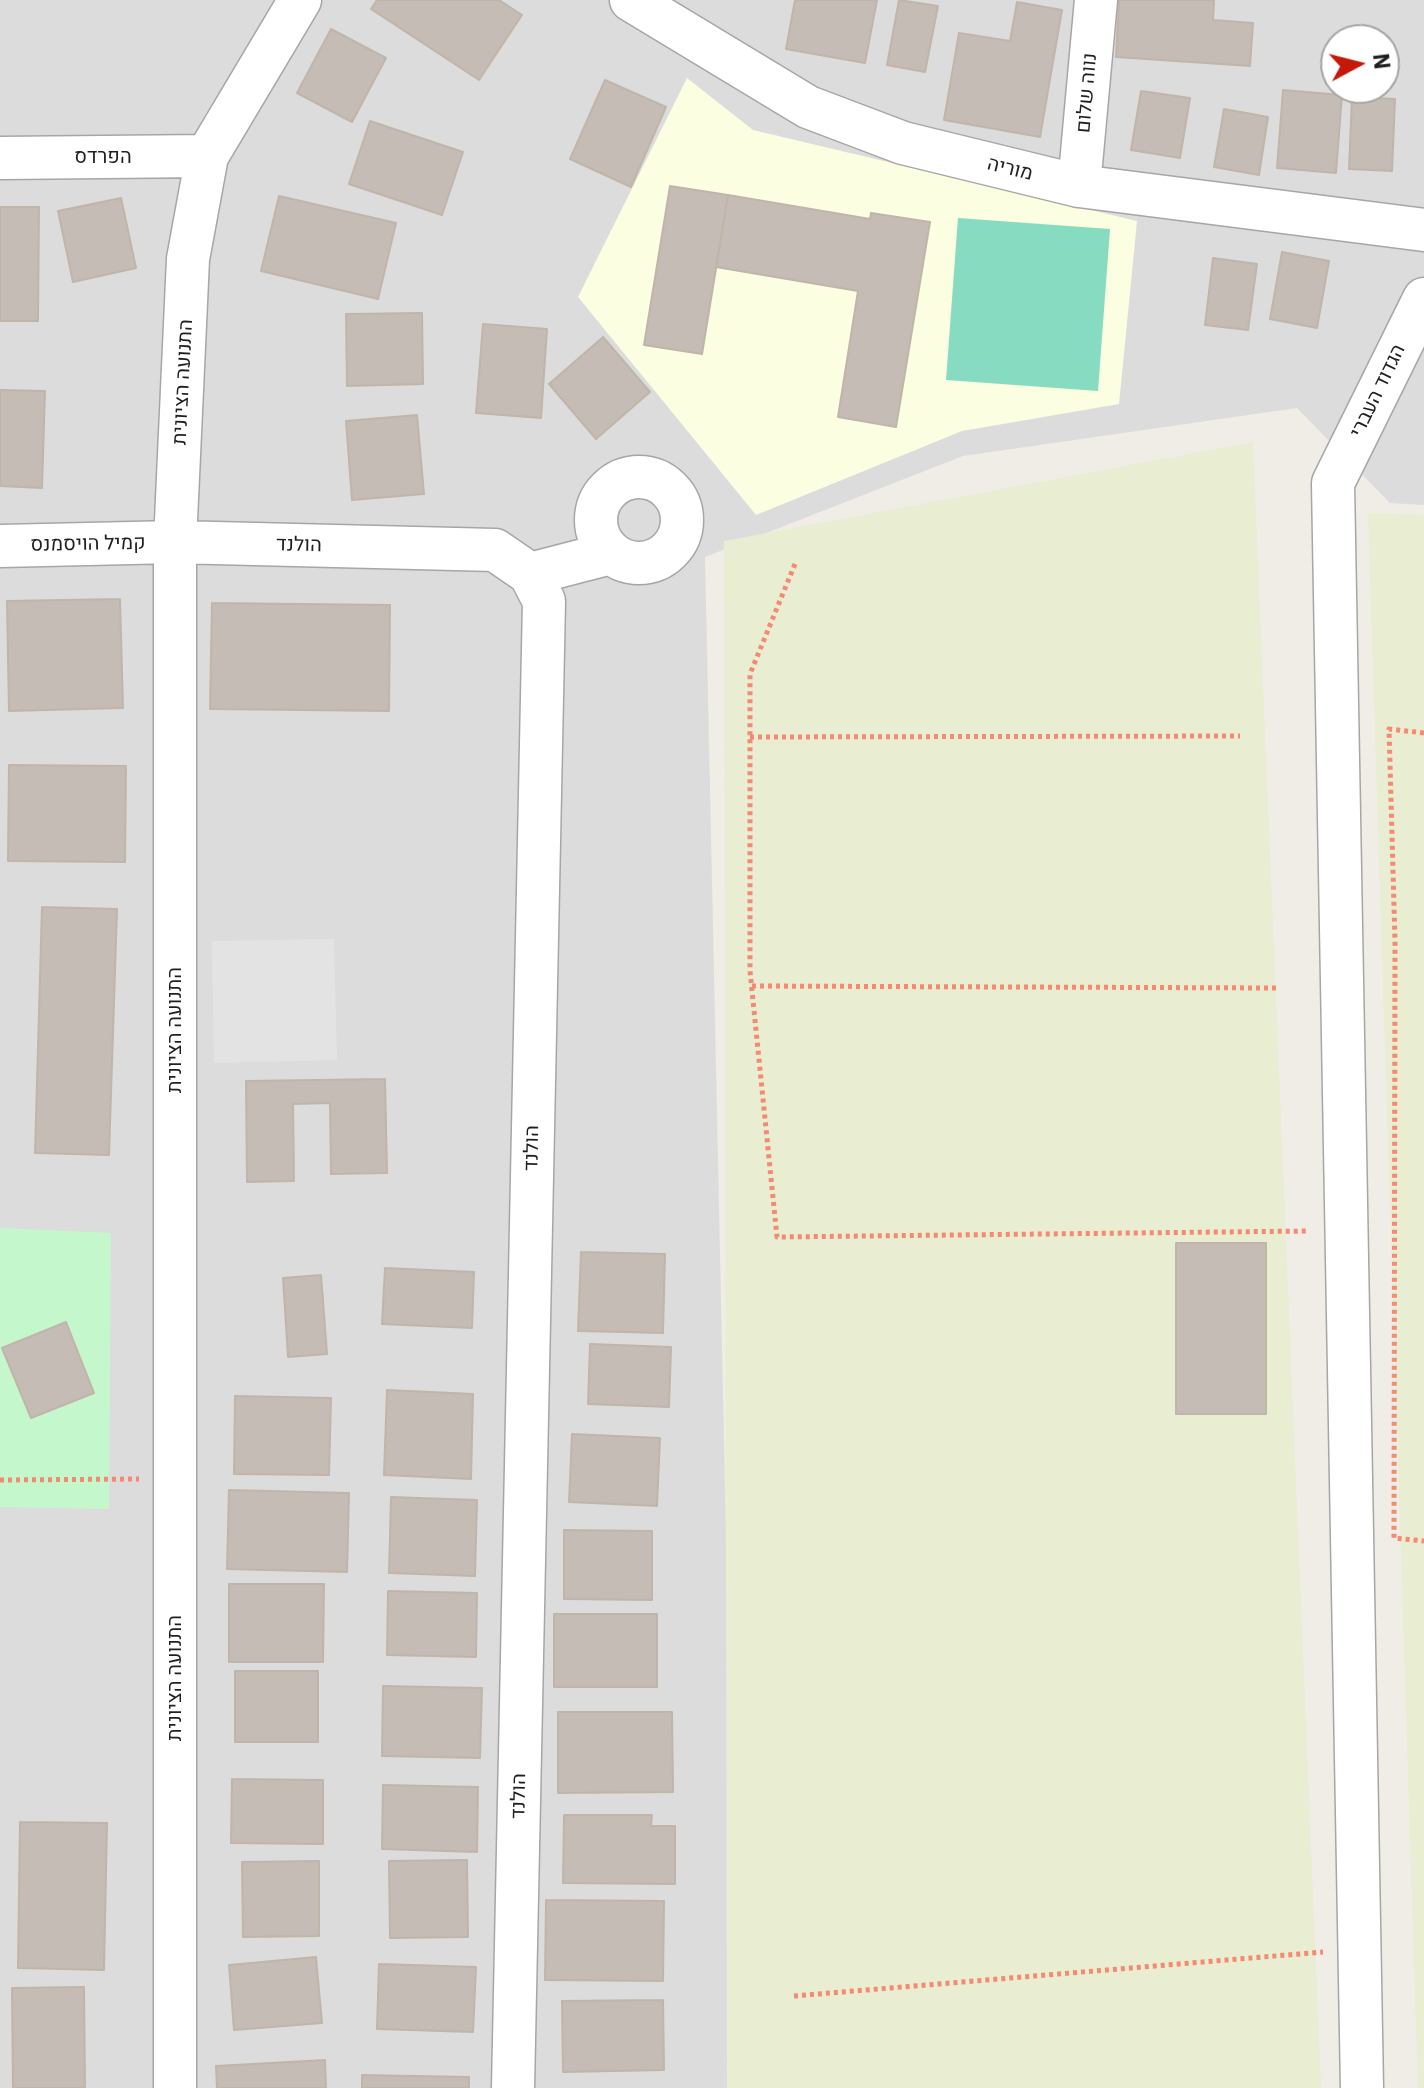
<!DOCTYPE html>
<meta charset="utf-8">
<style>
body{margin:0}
#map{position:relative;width:1424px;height:2088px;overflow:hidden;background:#efede6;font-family:"IBM Plex Sans",sans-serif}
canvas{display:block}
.north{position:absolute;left:1320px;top:24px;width:80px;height:80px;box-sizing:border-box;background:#fff;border:2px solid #a5a5a5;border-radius:50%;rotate:83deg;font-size:22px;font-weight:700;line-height:32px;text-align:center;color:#1f1f1f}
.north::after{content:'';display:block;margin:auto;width:28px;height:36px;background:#c51809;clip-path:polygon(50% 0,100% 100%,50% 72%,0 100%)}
</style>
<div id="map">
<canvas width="1424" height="2088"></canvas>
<div class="north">N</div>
</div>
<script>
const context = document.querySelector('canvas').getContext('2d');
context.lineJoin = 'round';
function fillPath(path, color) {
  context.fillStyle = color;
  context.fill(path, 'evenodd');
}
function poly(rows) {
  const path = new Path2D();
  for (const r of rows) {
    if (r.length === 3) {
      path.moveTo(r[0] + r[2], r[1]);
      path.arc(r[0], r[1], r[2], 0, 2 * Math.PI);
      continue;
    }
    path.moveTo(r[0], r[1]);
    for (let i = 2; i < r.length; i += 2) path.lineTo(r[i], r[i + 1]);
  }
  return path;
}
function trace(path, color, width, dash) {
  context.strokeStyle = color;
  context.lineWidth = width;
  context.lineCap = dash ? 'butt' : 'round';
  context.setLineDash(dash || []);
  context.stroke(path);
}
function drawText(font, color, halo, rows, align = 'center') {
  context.font = font + ' "IBM Plex Sans",Heebo,sans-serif';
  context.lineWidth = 6;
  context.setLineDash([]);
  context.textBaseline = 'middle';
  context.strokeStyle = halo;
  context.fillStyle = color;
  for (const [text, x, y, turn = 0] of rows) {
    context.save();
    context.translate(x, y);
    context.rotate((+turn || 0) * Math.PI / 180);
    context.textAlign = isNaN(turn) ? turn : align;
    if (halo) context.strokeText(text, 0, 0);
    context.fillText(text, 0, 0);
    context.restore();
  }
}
fillPath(poly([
 [0,0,1424,0,1424,505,1390,503,1297,408,963,456,705,557,738,2088,0,2088],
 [1336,40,1384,40,1384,88,1336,88]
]), '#dddcdc');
fillPath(poly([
 [687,78,753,130,1137,221,1119,404,962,431,756,515,578,297]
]), '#fbfee0');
fillPath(poly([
 [1253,442,1321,2088,727,2088,724,541],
 [1368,513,1424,515,1424,2088,1418,2088]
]), '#e9edd2');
fillPath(poly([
 [0,1228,111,1233,109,1509,0,1507]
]), '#c5f7cd');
fillPath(poly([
 [958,218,1110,229,1098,391,946,380]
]), '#87dbc1');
fillPath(poly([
 [334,939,337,1060,214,1063,212,941]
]), '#e3e3e3');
const building = poly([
 [377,0,499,0,522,15,479,80,371,9,377,0],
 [795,0,877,0,865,63,786,49,795,0],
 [899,0,938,6,925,72,887,65,899,0],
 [1119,0,1214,0,1213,20,1253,23,1250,66,1116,57,1119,0],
 [1017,2,1062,10,1040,137,944,120,959,33,1010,41,1017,2],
 [331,29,386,58,352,122,297,93,331,29],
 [605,80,666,107,631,187,570,159,605,80],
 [1283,90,1342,95,1336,173,1277,168,1283,90],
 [1141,91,1190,98,1180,158,1131,150,1141,91],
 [1352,97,1395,99,1392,171,1349,169,1352,97],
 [1224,109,1268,117,1259,175,1214,167,1224,109],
 [370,121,463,152,442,215,349,184,370,121],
 [670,186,728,195,702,354,644,345,670,186],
 [728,195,870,219,871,213,930,222,896,427,838,417,858,291,716,267,728,195],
 [279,196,396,223,378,299,261,271,279,196],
 [121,198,136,268,73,282,58,211,121,198],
 [0,207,39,207,38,321,0,321,0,207],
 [1282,252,1329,261,1317,328,1270,319,1282,252],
 [1213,258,1257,264,1248,330,1205,325,1213,258],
 [422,313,423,384,347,386,346,314,422,313],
 [483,324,547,329,541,418,476,413,483,324],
 [603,337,650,392,596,439,549,384,603,337],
 [0,390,45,391,42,488,0,486,0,390],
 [417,415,424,494,352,500,346,421,417,415],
 [120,599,123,708,9,711,7,601,120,599],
 [212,603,390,605,389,711,210,709,212,603],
 [9,765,126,766,125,862,8,861,9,765],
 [42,907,117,909,109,1155,35,1153,42,907],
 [385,1079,387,1173,331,1174,330,1103,293,1104,294,1181,247,1182,246,1081,385,1079],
 [1176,1243,1266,1243,1266,1414,1176,1414,1176,1243],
 [581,1252,665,1254,663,1333,578,1331,581,1252],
 [385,1268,474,1272,472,1328,382,1324,385,1268],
 [321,1275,327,1354,288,1357,283,1278,321,1275],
 [66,1322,94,1393,31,1418,2,1348,66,1322],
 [590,1344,671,1347,669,1407,588,1404,590,1344],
 [387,1390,473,1394,471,1479,384,1475,387,1390],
 [235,1396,331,1398,329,1475,234,1474,235,1396],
 [572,1434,660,1438,657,1506,569,1502,572,1434],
 [229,1490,349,1493,347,1572,227,1569,229,1490],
 [391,1497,477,1500,475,1576,389,1573,391,1497],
 [564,1530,652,1531,652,1600,564,1599,564,1530],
 [229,1584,324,1584,323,1662,229,1662,229,1584],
 [388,1591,477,1593,476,1657,387,1655,388,1591],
 [554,1614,657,1614,657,1687,554,1687,554,1614],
 [235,1671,318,1671,318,1742,235,1742,235,1671],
 [383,1686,482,1688,480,1758,382,1756,383,1686],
 [558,1712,672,1712,673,1792,558,1793,558,1712],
 [232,1779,323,1780,323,1844,231,1843,232,1779],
 [383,1785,478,1787,477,1852,382,1849,383,1785],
 [564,1815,652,1815,651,1826,675,1826,675,1884,563,1883,564,1815],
 [20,1822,107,1823,104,1970,18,1968,20,1822],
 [467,1860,468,1937,390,1938,389,1861,467,1860],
 [319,1861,319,1936,243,1937,242,1862,319,1861],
 [546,1900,664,1901,663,1981,545,1980,546,1900],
 [316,1957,322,2023,234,2030,229,1965,316,1957],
 [379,1964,476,1967,473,2032,377,2029,379,1964],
 [84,1987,85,2088,13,2088,12,1988,84,1987],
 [663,2000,664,2070,563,2072,562,2001,663,2000],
 [325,2060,326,2088,217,2088,216,2066,325,2060],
 [362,2075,469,2077,469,2088,362,2088,362,2075]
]);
fillPath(building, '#c4bcb5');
trace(building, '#c0b5a9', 2);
const minor = poly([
 [631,0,808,107,903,143,1079,186,1424,230],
 [0,158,207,156],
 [1079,186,1096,0],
 [639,520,43],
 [0,546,175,542,495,550,530,574,544,601,513,2088],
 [530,574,611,553],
 [175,2088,175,542,188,259,207,156,300,0],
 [1362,2088,1333,483,1424,299]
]);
trace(minor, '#a6a6a6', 45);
trace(poly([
 [795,564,750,674,750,971,777,1237,1309,1231],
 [1424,733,1389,729,1395,941,1394,1538,1424,1541],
 [750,737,1240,736],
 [752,986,1276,988],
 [0,1480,139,1479],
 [794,1996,1323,1952]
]), '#f48a72', 5, [4, 4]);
trace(minor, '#fff', 42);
drawText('20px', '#1f1f1f', '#fff', [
 ["נווה שלום",1087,93,-85],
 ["הפרדס",103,157],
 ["מוריה",1010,169,14],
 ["התנועה הציונית",183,382,-87],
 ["הגדוד העברי",1378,391,-64],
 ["קמיל הויסמנס",88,544,-1],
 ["הולנד",299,545,1],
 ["התנועה הציונית",175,1030,-90],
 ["הולנד",532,1148,-89],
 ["התנועה הציונית",175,1678,-90],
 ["הולנד",519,1796,-89]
]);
</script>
